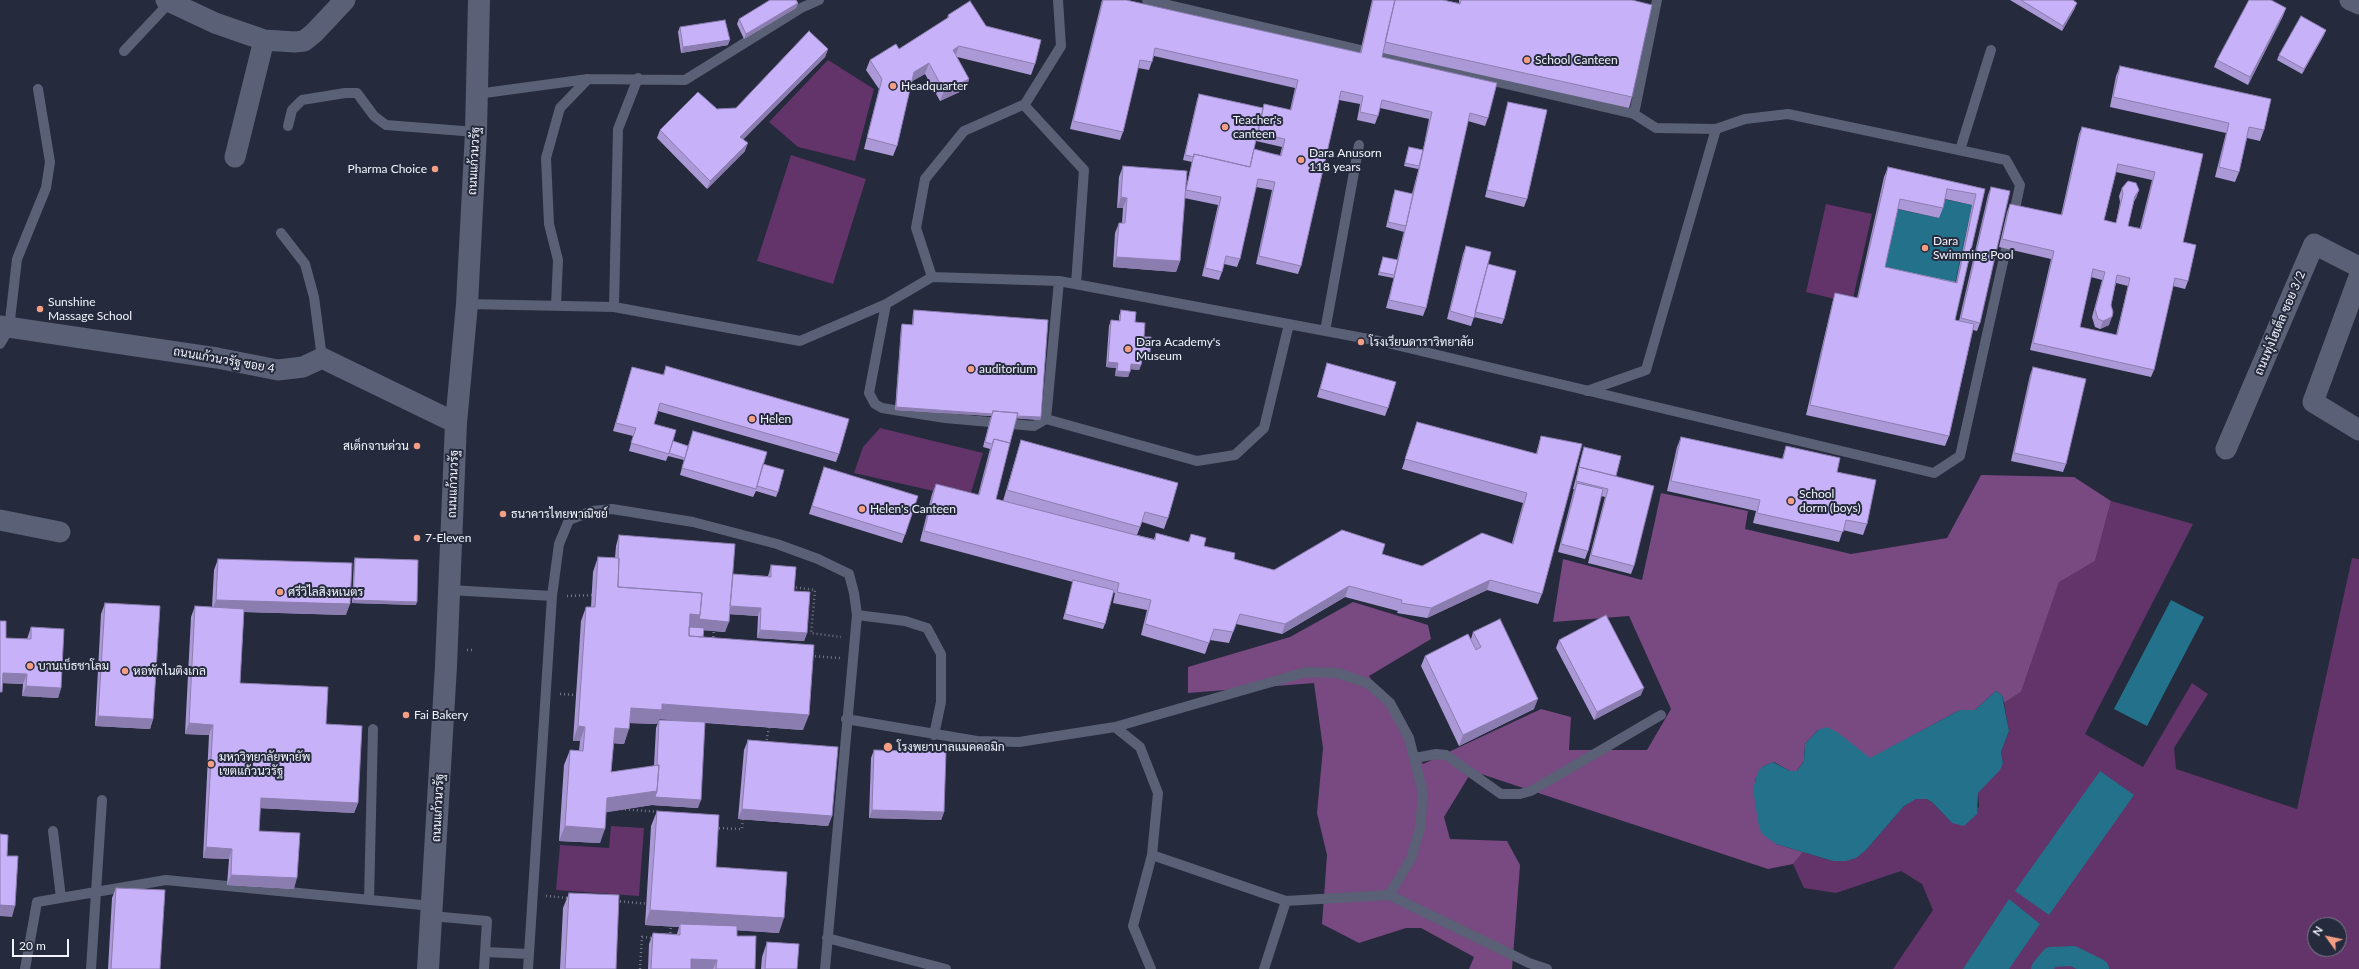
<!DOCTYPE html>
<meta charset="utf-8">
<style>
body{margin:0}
#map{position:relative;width:2359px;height:969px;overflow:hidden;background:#252a3c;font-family:Lato,sans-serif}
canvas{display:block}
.north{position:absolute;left:2307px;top:917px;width:40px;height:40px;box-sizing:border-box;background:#252a3c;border:1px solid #777b8a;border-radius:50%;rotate:303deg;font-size:11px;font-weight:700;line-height:16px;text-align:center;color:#f1f4fe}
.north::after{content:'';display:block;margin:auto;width:14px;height:18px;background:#f49e86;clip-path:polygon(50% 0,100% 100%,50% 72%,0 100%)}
.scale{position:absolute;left:12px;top:939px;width:57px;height:18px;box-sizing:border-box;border:2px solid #f1f4fe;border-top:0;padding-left:5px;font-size:12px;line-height:14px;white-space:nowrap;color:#f1f4fe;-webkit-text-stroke:3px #252a3c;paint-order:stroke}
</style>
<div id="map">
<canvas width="2359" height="969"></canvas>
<div class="north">N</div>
<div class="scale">20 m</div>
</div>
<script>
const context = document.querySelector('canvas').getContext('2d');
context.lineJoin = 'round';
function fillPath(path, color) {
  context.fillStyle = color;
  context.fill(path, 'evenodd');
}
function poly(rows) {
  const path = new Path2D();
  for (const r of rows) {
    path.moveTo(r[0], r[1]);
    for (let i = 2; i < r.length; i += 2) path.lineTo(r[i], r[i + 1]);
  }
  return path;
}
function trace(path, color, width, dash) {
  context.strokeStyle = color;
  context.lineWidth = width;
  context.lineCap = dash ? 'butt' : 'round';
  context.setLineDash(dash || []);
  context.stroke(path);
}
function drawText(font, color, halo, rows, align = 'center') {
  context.font = font + ' Lato,Sarabun,sans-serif';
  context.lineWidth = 4;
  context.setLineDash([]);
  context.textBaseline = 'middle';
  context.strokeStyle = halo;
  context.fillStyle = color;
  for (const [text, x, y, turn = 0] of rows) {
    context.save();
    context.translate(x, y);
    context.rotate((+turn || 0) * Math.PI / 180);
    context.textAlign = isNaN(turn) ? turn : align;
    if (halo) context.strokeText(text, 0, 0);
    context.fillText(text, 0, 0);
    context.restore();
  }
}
fillPath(poly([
 [828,60,874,89,855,161,798,147,769,122],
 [791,155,866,179,833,284,757,261],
 [1826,204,1872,214,1852,303,1806,292],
 [880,428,983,453,969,499,854,473,863,447],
 [2111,501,2193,524,2085,734,2143,767,2192,683,2208,694,2174,748,2176,769,2297,809,2352,558,2359,559,2359,969,1893,969,1933,910,1922,884,1901,871,1836,893,1804,888,1793,864,1803,852,1833,861,1866,850,1904,806,1916,799,1927,799,1933,803,1952,823,1979,807,1978,793,2003,763,2001,752,2009,731,2004,703,2021,692,2059,581,2095,561],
 [2315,925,2339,925,2339,949,2315,949],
 [611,826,644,828,639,896,556,890,560,845,609,848]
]), '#623469');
fillPath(poly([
 [1981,475,2074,477,2111,501,2095,561,2059,582,2021,692,2004,703,2002,695,1996,691,1975,710,1960,710,1870,759,1818,730,1805,744,1804,761,1797,771,1790,771,1774,762,1762,767,1755,781,1776,844,1803,852,1793,864,1768,869,1472,771,1444,817,1450,839,1507,841,1520,865,1512,969,1469,969,1474,957,1421,928,1406,928,1359,943,1322,924,1327,855,1317,813,1323,748,1314,683,1188,693,1188,667,1290,637,1353,602,1428,625,1431,639,1369,676,1423,764,1541,709,1571,717,1569,750,1647,750,1671,709,1629,616,1553,622,1563,559,1642,580,1661,493,1748,511,1745,529,1851,554,1947,538]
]), '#794981');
fillPath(poly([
 [1943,199,1972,205,1953,293,1882,278,1896,209,1939,218],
 [2171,600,2204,617,2147,726,2114,709],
 [1996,691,2002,695,2009,731,2001,752,2003,763,2000,770,1978,793,1977,814,1964,826,1952,823,1933,803,1927,799,1916,799,1904,806,1866,850,1856,858,1846,861,1833,861,1776,844,1762,834,1759,827,1753,789,1758,772,1762,767,1773,762,1790,771,1797,771,1804,761,1805,744,1818,730,1827,727,1837,732,1870,758,1960,710,1975,710],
 [2100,771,2134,795,2049,915,2015,891],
 [2009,899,2040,924,2009,969,1963,969]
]), '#23718a');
trace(poly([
 [2041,969,2051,957,2073,956,2099,969]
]), '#23718a', 20);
trace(poly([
 [792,587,815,590,811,633,841,637],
 [567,596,594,595],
 [713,641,714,628],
 [467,650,474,650],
 [811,656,840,658],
 [560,694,579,695],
 [766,744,769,727],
 [621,809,660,812],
 [715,828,742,829,743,817],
 [546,896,569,898],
 [616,901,649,904],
 [670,937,671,924],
 [640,969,642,937,654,938]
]), '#727685', 2.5, [1, 3]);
trace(poly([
 [1147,0,1634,114,1656,128,1716,129,1745,119,1788,114,2006,160,2020,185,2013,218],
 [124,51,170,2],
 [477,94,588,79],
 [1024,105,1084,170,1076,284],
 [1634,114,1657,0],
 [288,126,292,110,302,100,345,93,357,93,374,116,386,125,476,132],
 [1960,150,1991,50],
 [281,233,305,264,314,297,322,358],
 [932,277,916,228,925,179,964,131,1025,104,1061,46,1058,0],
 [467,304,614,307,800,341,886,304,932,277,1059,281,1379,341,1934,473,1960,456,2009,235],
 [886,304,869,393,875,404,882,408,945,418,1034,426,1046,419,1059,281],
 [556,305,558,260,549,224,546,158,560,108,588,79,685,80,801,8,819,0],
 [614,307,618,129,638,78],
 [1325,331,1359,145],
 [0,344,9,329,17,259,46,188,50,162,38,89],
 [1587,391,1646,370,1716,129],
 [1046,419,1197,461,1235,455,1264,428,1289,324],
 [450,590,552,596],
 [857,615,905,621,927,628,941,654,941,702,934,735],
 [846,719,977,741,1019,742,1115,727,1140,747,1158,793,1152,855,1133,926,1151,969],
 [1115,727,1306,672,1338,673,1369,684,1390,703,1409,738,1423,793,1420,828,1411,859,1389,895],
 [1415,758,1436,754,1446,755,1501,794,1520,794,1531,791,1661,715],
 [53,831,61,898],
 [1152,855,1286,901,1389,895,1529,963,1547,969],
 [369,900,373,729],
 [431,916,487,921,484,969],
 [827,938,946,969],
 [485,952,529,954],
 [25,969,37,902,166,880,432,906],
 [91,969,102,800],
 [528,969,552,596,559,544,569,520,592,511,612,509,693,522,777,544,818,559,849,574,854,593,857,615,825,969],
 [1264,969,1286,901]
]), '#5a6075', 10);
trace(poly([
 [166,0,215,23,264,40,295,42,304,41,314,33,345,0],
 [2350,0,2359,4],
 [235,157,264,40],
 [2359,277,2313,402,2359,430],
 [0,326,217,358,278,370,303,367,322,358,456,423],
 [2226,449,2314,244,2359,267],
 [0,520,60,532]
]), '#5a6075', 21);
trace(poly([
 [428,969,446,666,456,423,467,304,476,132,479,0]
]), '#5a6075', 22);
fillPath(poly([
 [1102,0,1126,0,1360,53,1372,0,1443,0,1459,3,1459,0,1632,0,1632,97,1629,108,1383,53,1382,57,1488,118,1485,126,1468,121,1426,308,1423,316,1386,308,1394,277,1393,278,1378,275,1383,257,1397,260,1404,231,1404,232,1386,227,1393,196,1395,190,1412,194,1419,167,1418,169,1404,166,1408,149,1409,147,1423,150,1429,119,1380,108,1378,116,1375,124,1357,120,1360,104,1339,100,1301,266,1298,274,1256,264,1272,190,1256,187,1240,259,1237,267,1224,264,1222,272,1219,280,1202,276,1218,205,1184,198,1180,261,1176,272,1113,267,1115,233,1119,223,1122,223,1123,208,1117,208,1119,177,1123,166,1185,192,1192,162,1183,160,1197,100,1199,94,1263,108,1264,104,1290,110,1295,88,1154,56,1149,70,1138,68,1123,132,1120,140,1070,129],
 [1256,141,1282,147,1280,155,1253,151],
 [2010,0,2073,0,2075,8,2062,31],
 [798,3,796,8,744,39,737,24,739,19],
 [2286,8,2283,16,2248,85,2214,67,2217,60],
 [948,15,986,26,1035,64,1031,75,957,57,969,79,966,89,940,101,925,74,912,81,897,146,893,156,864,149,879,89,866,70,870,60,899,49,947,19],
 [680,27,728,45,681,53,678,32],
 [2326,30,2324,35,2302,74,2277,60,2279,55],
 [828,49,825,57,743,139,745,151,707,189,657,138,660,130,717,109,736,108],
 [2120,66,2264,130,2260,141,2247,138,2239,172,2235,182,2215,177,2226,133,2110,107,2116,76],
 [1508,102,1527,199,1524,207,1485,197,1506,110],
 [2082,127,2203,154,2183,242,2188,281,2185,289,2173,286,2154,370,2151,377,2030,350,2051,259,1999,247,2007,212,2010,204,2061,215,2079,134],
 [2116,172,2152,180,2140,228,2128,226,2134,201,2136,198,2139,190,2122,188,2119,196,2120,202,2116,223,2104,220],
 [2091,277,2102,280,2092,317,2095,327,2100,329,2109,325,2111,305,2116,283,2128,286,2116,335,2080,327],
 [1888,167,1985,189,1955,320,1959,321,1988,195,1991,187,1980,323,1977,331,1973,330,1949,436,1945,446,1806,415,1832,304,1835,293,1857,298,1884,177],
 [1945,199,1972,205,1956,282,1885,267,1898,209,1939,218,1943,208],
 [1466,246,1488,264,1504,319,1502,324,1474,317,1471,326,1447,319,1463,254],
 [914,310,1041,417,1040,420,1016,418,996,499,1003,501,1018,450,1021,440,1168,518,1164,529,1142,522,1137,535,1154,539,1156,533,1188,542,1191,534,1204,546,1234,559,1274,570,1382,554,1422,566,1512,543,1523,503,1402,469,1417,422,1536,454,1541,436,1542,594,1538,604,1487,590,1427,618,1397,613,1398,611,1345,597,1282,634,1236,624,1229,643,1210,640,1205,654,1141,635,1147,610,1113,603,1115,593,1113,592,1105,624,1103,629,1063,619,1073,582,920,541,932,494,936,484,978,495,990,449,983,447,991,416,895,410,901,327,902,324,912,325,913,312],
 [1121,310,1135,322,1144,337,1150,352,1148,357,1142,356,1141,365,1139,370,1130,369,1128,377,1115,376,1116,368,1106,367,1109,326,1111,320,1119,321,1119,316],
 [1327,363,1388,408,1385,416,1317,397],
 [666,366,839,454,836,462,658,411,654,424,673,441,688,446,693,431,763,464,778,492,776,497,756,491,753,497,680,475,685,456,684,460,668,456,666,461,629,451,633,436,613,431,632,367,663,375],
 [2033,367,2066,464,2063,472,2011,461,2030,375],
 [1681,437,1782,459,1786,446,1837,472,1867,524,1863,535,1843,530,1839,542,1753,523,1756,511,1667,491,1677,447],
 [1584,447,1616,476,1634,566,1631,574,1588,563,1605,497,1601,496,1588,551,1585,559,1558,552,1574,489,1573,489],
 [824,467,905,535,902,543,809,514],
 [619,535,733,574,768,576,769,573,771,565,794,591,807,633,804,641,757,638,758,616,729,614,725,632,704,630,703,637,803,730,705,723,698,808,652,805,606,812,600,843,559,841,564,765,570,750,579,751,580,741,573,741,581,621,586,607,591,607,593,572,598,557,615,558,616,546],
 [659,719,686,721,659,720,656,728,654,766,611,772,613,743,624,744,630,723,657,724],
 [355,558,416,605,352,603,354,561],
 [218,559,346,615,244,612,240,683,326,724,358,803,354,813,260,808,259,831,294,889,227,885,229,859,203,858,209,735,185,734,191,617,195,606,212,607,214,570],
 [105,603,153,719,150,729,95,726,101,614],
 [31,627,61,688,58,698,22,696,23,684,2,683,6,638,27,639],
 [1473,632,1534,709,1459,746,1421,666,1425,656,1471,639],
 [1559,640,1641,695,1594,720,1556,648],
 [748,740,832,816,828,826,738,819,744,750],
 [874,750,944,812,941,820,869,818,871,758],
 [657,811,779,933,737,930,737,936,755,969,648,969,649,944,653,933,677,934,679,927,645,925,651,826],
 [116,888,160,969,108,969,112,898],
 [569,893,616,969,560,969,563,908],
 [767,942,797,969,761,969,762,957]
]), '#ab99d7');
fillPath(poly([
 [798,3,796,8,744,39,746,34],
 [2077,3,2075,8,2062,31,2063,26],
 [2286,8,2283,16,2248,85,2250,77],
 [2326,30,2324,35,2302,74,2304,69],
 [730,40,728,45,681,53,683,47],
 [959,46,955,56,953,50],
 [828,49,825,57,738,145,740,137],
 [929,63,925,74,911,82,914,72],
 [969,79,966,89,940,101,944,91],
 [748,143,745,151,707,189,710,181],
 [2139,190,2136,198,2132,204,2135,196],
 [1121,197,1127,198,1123,208,1117,208],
 [1116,257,1180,261,1176,272,1113,267],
 [2112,317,2109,325,2100,329,2103,321],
 [1143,351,1150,352,1148,357,1141,356],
 [1108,362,1118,363,1116,368,1106,367],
 [1131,364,1141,365,1139,370,1129,369],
 [1117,371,1130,372,1128,377,1115,376],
 [896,407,992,414,991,416,895,410],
 [992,414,1041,417,1040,420,991,417],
 [1490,580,1487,590,1427,618,1431,608],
 [1349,586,1345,597,1282,634,1285,624],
 [216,600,350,604,346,615,212,611],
 [353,600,417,602,416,605,352,603],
 [730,606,761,608,758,616,727,614],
 [690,614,700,615,729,622,725,632,686,629],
 [760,630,807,633,804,641,757,638],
 [3,673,27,674,23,684,0,683],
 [26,686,61,688,58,698,22,696],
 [1644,688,1641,695,1594,720,1597,712],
 [1538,699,1534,709,1459,746,1463,735],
 [662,704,809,715,803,730,659,719,657,724,625,723,631,708],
 [98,716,153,719,150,729,95,726],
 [189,723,213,725,209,735,185,734],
 [578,726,585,727,580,741,573,741],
 [615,728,629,729,624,744,609,743],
 [657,791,701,800,698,808,652,805,602,813,607,798],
 [261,798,358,803,354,813,257,808],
 [742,809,832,816,828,826,738,819],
 [872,810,944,812,941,820,869,818],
 [565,826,605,829,600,843,559,841],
 [206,847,232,849,229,859,203,858],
 [231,875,297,878,294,889,227,885],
 [0,905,15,906,12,917,0,916],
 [650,910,784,918,779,933,680,927,680,924,679,927,645,925],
 [691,959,717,960,713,969,688,969]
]), '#8b7daf');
const building = poly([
 [770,0,796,0,798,3,746,34,739,19,770,0],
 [1103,0,1126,0,1361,53,1373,0,1395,0,1382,57,1497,83,1488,118,1470,113,1426,308,1389,300,1432,112,1382,100,1378,116,1360,112,1363,96,1341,91,1301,266,1259,256,1275,182,1258,179,1240,259,1226,256,1222,272,1205,268,1221,197,1186,190,1194,154,1250,167,1254,149,1281,156,1285,139,1258,133,1264,104,1291,110,1298,80,1155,48,1152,62,1140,60,1123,132,1073,121,1103,0],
 [1395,0,1443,0,1460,4,1461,0,1632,0,1652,5,1632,97,1385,42,1395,0],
 [2021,0,2073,0,2077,3,2063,26,2021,0],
 [2249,0,2271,0,2286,8,2250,77,2217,60,2249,0],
 [970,1,986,26,1041,40,1035,64,959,46,953,50,969,79,944,91,929,63,914,72,897,146,867,138,882,79,870,60,896,44,899,49,949,17,948,15,970,1],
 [2301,16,2326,30,2304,69,2279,55,2301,16],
 [725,20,730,40,683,47,680,27,725,20],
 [809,31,828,49,740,137,748,143,710,181,660,130,698,92,717,109,736,108,809,31],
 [2120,66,2271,99,2264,130,2249,127,2239,172,2219,167,2229,123,2113,97,2120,66],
 [1199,94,1263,108,1250,167,1194,154,1194,157,1185,155,1199,94],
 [1508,102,1547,110,1527,199,1487,190,1508,102],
 [2082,127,2203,154,2183,242,2196,245,2188,281,2175,278,2154,370,2033,343,2054,251,2002,239,2010,204,2062,215,2082,127],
 [2118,164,2155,172,2141,229,2128,226,2135,196,2139,190,2136,183,2128,181,2122,188,2123,194,2116,223,2104,220,2118,164],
 [2093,269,2105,272,2095,309,2098,319,2103,321,2112,317,2113,312,2111,305,2117,275,2130,278,2117,335,2080,327,2093,269],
 [1409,147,1423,150,1419,166,1405,163,1409,147],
 [1123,166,1187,171,1180,261,1116,257,1119,223,1125,223,1127,198,1121,197,1123,166],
 [1888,167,1985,189,1955,320,1974,324,1949,436,1810,405,1835,293,1858,298,1888,167],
 [1947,189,1976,194,1957,283,1885,267,1900,199,1943,208,1947,189],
 [1991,187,2010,191,1980,323,1961,318,1991,187],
 [1395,190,1413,194,1406,226,1388,222,1395,190],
 [1466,246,1491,252,1474,318,1450,311,1466,246],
 [1383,257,1398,260,1394,275,1379,272,1383,257],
 [1488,264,1516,271,1504,319,1475,312,1488,264],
 [914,310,1048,320,1041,417,1017,416,1018,413,993,411,992,414,896,407,902,324,913,325,914,310],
 [1121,310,1136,312,1135,322,1145,323,1144,337,1151,337,1150,352,1143,351,1141,365,1131,364,1130,372,1117,371,1118,363,1108,362,1111,320,1120,321,1121,310],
 [1327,363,1396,382,1388,408,1320,389,1327,363],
 [666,366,849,419,839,454,660,403,654,424,676,430,669,454,631,443,636,428,616,423,632,367,664,375,666,366],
 [2033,367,2086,379,2066,464,2014,453,2033,367],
 [993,411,1018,413,1010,443,994,439,992,444,985,442,993,411],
 [1417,422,1537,454,1541,436,1582,444,1542,594,1490,580,1431,608,1401,603,1402,600,1349,586,1285,624,1240,614,1233,632,1214,629,1209,643,1145,624,1151,600,1117,592,1119,583,924,531,936,484,979,495,994,439,1010,443,996,499,1155,540,1156,533,1189,542,1191,534,1206,538,1204,546,1235,553,1234,559,1274,570,1342,530,1385,544,1382,554,1422,566,1482,533,1513,544,1527,493,1405,459,1417,422],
 [693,431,767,452,756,489,682,468,693,431],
 [1681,437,1783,459,1786,446,1840,458,1837,472,1876,480,1867,524,1846,520,1843,532,1757,513,1760,500,1671,481,1681,437],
 [1021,440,1178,483,1168,518,1145,512,1140,527,1007,490,1021,440],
 [673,441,688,446,685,458,669,453,673,441],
 [1584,447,1621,456,1616,476,1579,467,1578,470,1584,447],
 [763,464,784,470,778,492,757,486,763,464],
 [824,467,918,496,905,535,812,506,824,467],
 [1579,467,1654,486,1634,566,1591,555,1608,489,1576,481,1579,467],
 [1577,483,1603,489,1588,551,1561,544,1577,483],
 [619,535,735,544,729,622,699,619,700,615,702,593,618,587,619,558,618,558,619,535],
 [598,557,619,558,618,587,702,593,700,615,690,614,689,636,814,645,809,715,662,704,662,710,631,708,629,729,615,728,611,772,659,765,657,791,607,798,605,829,565,826,570,750,583,751,585,727,578,726,586,607,595,607,598,557],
 [355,558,418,560,417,602,353,600,355,558],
 [218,559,352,563,350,604,216,600,218,559],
 [771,565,796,567,794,591,810,592,807,633,760,630,761,608,730,606,733,574,771,577,771,565],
 [1073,580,1114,590,1105,624,1065,614,1073,580],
 [105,603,160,606,153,719,98,716,105,603],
 [195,606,244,609,240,683,328,687,326,724,362,726,358,803,261,798,259,831,300,833,297,878,231,875,232,849,206,847,213,725,189,723,195,606],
 [1606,615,1644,688,1597,712,1559,640,1606,615],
 [1500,619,1538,699,1463,735,1425,656,1468,634,1476,650,1481,647,1473,632,1500,619],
 [0,621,6,621,6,638,31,639,31,627,64,629,61,688,26,686,27,674,3,673,2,692,0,692,0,621],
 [689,627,704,628,703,637,689,636,689,627],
 [659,720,705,722,701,800,655,797,657,791,659,765,657,765,659,720],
 [748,740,838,747,832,816,742,809,748,740],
 [874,750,946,752,944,812,872,810,874,750],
 [657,811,719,815,716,867,787,872,784,918,650,910,657,811],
 [0,834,8,835,7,856,18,856,15,906,0,905,0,834],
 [116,888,165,890,160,969,111,969,116,888],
 [569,893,619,895,616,969,565,969,569,893],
 [680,924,737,926,737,936,756,936,755,969,716,969,717,960,691,959,691,969,651,969,653,933,680,935,680,924],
 [767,942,799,944,797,969,765,969,767,942]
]);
fillPath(building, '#c7b2fa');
trace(building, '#8b7daf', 1);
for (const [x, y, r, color] of [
 [1527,60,4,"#f49e86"],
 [893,86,4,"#f49e86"],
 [1225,127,4,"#f49e86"],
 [1301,160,4,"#f49e86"],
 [435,169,4,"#f49e86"],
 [1925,248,4,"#f49e86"],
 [40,309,4,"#f49e86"],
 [1361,342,4,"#f49e86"],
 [1128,349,4,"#f49e86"],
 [971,369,4,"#f49e86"],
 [752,419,4,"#f49e86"],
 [417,446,4,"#f49e86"],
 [1791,501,4,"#f49e86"],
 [862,509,4,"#f49e86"],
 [503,514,4,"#f49e86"],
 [417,538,4,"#f49e86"],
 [280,592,4,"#f49e86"],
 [30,666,4,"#f49e86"],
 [125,671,4,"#f49e86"],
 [406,715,4,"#f49e86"],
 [888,747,5,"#f49e86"],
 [211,764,4,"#f49e86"]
]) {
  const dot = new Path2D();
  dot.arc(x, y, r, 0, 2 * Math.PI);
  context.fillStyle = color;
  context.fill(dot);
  trace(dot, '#252a3c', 1.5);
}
drawText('12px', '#f1f4fe', '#252a3c', [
 ["School Canteen",1535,60],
 ["Headquarter",901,86],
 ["Teacher's",1233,120],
 ["canteen",1233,134],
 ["Dara Anusorn",1309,153],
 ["118 years",1309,167],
 ["Pharma Choice",427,169,"right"],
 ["Dara",1933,241],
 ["Swimming Pool",1933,255],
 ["Sunshine",48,302],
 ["Massage School",48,316],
 ["Dara Academy's",1136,342],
 ["Museum",1136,356],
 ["โรงเรียนดาราวิทยาลัย",1369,342],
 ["auditorium",979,369],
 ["Helen",760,419],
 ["สเต็กจานด่วน",409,446,"right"],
 ["School",1799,494],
 ["dorm (boys)",1799,508],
 ["Helen's Canteen",870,509],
 ["ธนาคารไทยพาณิชย์",511,514],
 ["7-Eleven",425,538],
 ["ศรีวิไลสิงหเนตร",288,592],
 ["บานเบ็ธชาโลม",38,666],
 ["หอพักไนติงเกล",133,671],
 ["Fai Bakery",414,715],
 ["โรงพยาบาลแมคคอมิก",897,747],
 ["มหาวิทยาลัยพายัพ",219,757],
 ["เขตแก้วนวรัฐ",219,771]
], 'left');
drawText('12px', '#f1f4fe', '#252a3c', [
 ["ถนนแก้วนวรัฐ",474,161,-87],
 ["ถนนทุ่งโฮเต็ล ซอย 3/2",2280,323,-67],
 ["ถนนแก้วนวรัฐ ซอย 4",224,360,10],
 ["ถนนแก้วนวรัฐ",453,484,-88],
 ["ถนนแก้วนวรัฐ",438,808,-87]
]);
</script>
